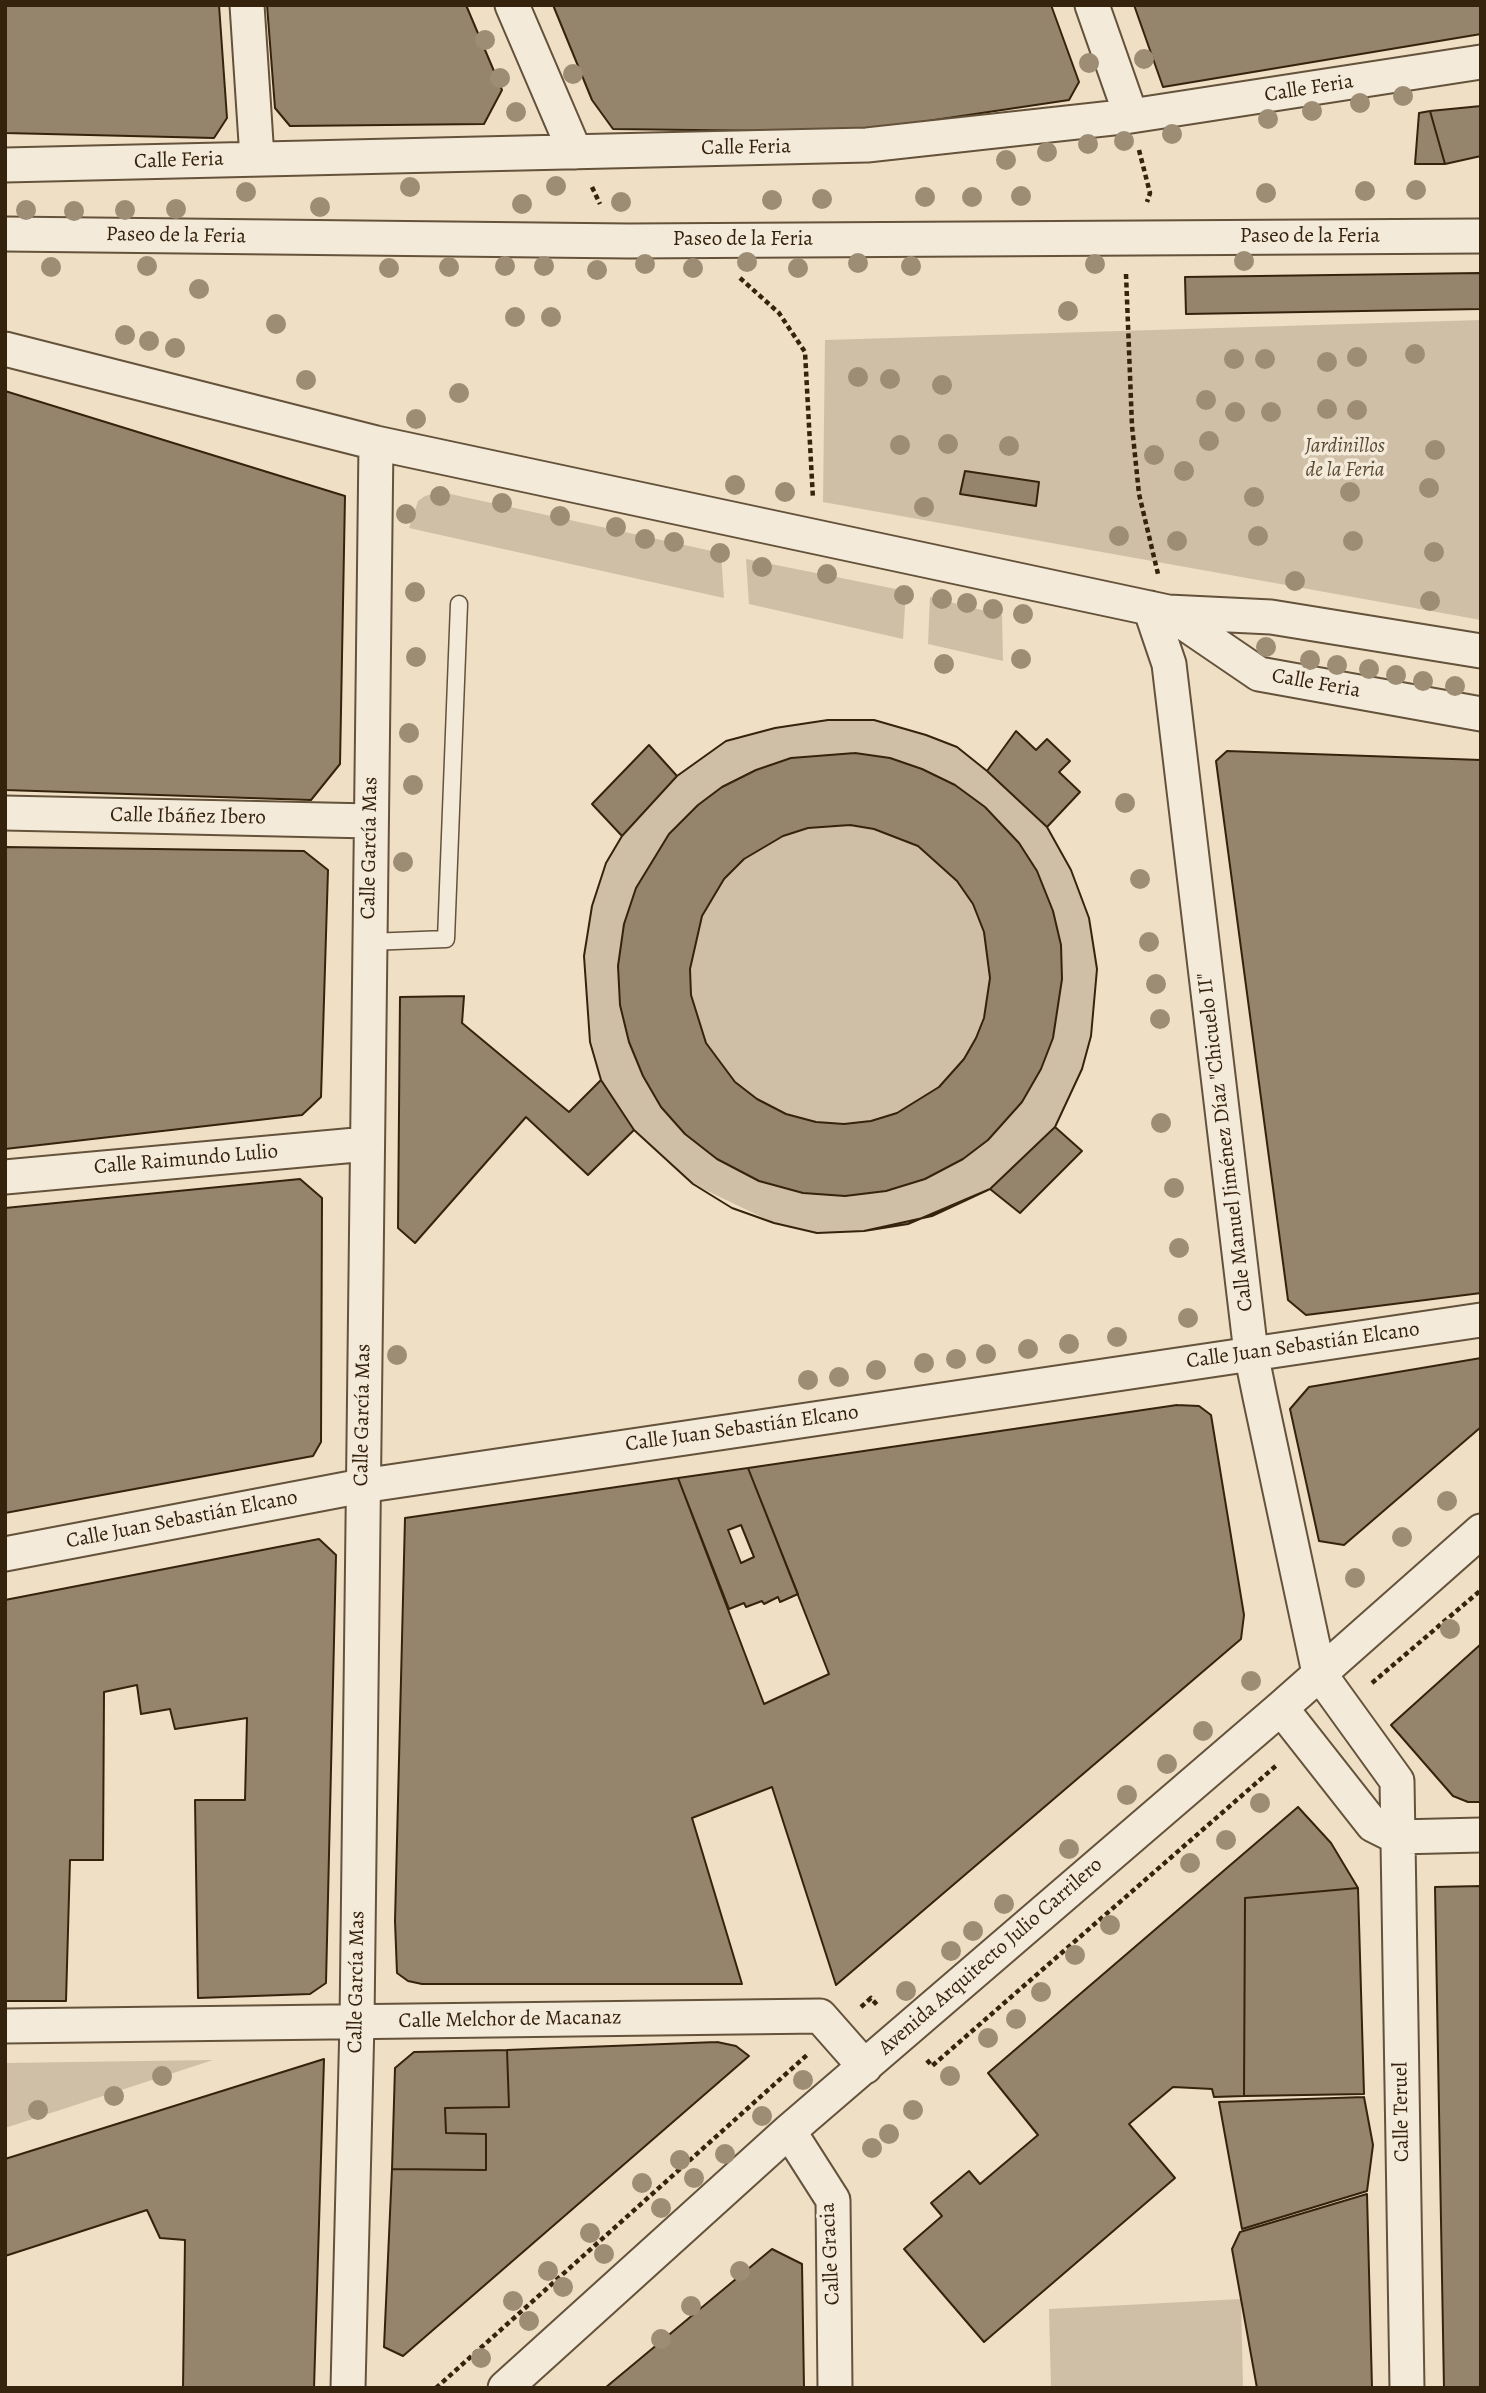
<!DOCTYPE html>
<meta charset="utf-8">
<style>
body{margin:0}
#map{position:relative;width:1486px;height:2393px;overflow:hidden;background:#eedfc5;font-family:Alegreya,serif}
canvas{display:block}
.frame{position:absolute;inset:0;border:7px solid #36230d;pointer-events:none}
</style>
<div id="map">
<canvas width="1486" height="2393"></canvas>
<div class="frame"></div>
</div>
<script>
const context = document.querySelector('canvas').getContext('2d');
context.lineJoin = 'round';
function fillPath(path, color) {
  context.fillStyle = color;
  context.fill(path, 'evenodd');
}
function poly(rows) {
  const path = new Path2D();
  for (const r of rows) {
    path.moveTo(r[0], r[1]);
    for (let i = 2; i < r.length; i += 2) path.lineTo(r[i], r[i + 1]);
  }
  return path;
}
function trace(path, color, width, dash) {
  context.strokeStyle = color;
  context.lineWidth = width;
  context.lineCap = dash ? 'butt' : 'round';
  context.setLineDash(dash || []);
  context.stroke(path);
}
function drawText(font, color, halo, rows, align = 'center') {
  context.font = font + ' Alegreya,serif';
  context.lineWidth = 7;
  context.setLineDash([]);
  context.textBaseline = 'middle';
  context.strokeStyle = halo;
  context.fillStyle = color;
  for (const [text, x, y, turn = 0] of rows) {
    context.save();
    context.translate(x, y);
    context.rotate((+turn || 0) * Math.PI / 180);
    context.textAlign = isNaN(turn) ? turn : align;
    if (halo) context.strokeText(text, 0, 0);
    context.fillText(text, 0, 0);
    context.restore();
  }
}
fillPath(poly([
 [1481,320,1481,620,823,502,825,340],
 [441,492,721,553,724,598,409,528,418,501,425,496],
 [746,559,906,591,903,639,749,604],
 [930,597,1002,615,1003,661,928,644],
 [828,720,874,720,926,735,957,747,987,771,1016,731,1036,750,1047,739,1070,761,1059,772,1080,792,1047,827,1071,870,1089,918,1097,969,1091,1036,1082,1069,1055,1127,1082,1151,1020,1213,990,1189,932,1216,864,1231,817,1233,774,1223,693,1184,634,1130,601,1080,590,1042,584,956,592,906,606,863,622,837,592,804,649,745,677,776,726,741,775,728],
 [213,2060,5,2128,5,2063],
 [1241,2299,1243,2388,1051,2388,1049,2309]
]), '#cfbfa6');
const building = poly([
 [5,5,219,5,227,118,214,138,5,133,5,5],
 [267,5,466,5,502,90,484,124,290,126,275,108,267,5],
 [553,5,1051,5,1079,82,1069,100,854,132,613,129,592,100,553,5],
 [1134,5,1481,5,1481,34,1163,87,1134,5],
 [1481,106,1481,156,1445,164,1430,111,1481,106],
 [1430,111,1445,164,1415,164,1419,113,1430,111],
 [1481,273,1481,309,1186,314,1185,277,1481,273],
 [5,391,345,496,340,764,311,800,5,790,5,391],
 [965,471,1039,482,1036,506,960,494,965,471],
 [828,720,874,720,926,735,957,747,987,771,1016,731,1036,750,1047,739,1070,761,1059,772,1080,792,1047,827,1071,870,1089,918,1097,969,1091,1036,1082,1069,1055,1127,1082,1151,1020,1213,990,1189,932,1216,864,1231,817,1233,774,1223,732,1208,693,1184,634,1130,601,1080,590,1042,584,956,592,906,606,863,622,836,592,804,649,745,677,776,726,741,775,728,828,720],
 [850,825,874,829,918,846,957,881,973,904,984,932,990,978,984,1018,976,1038,964,1059,939,1087,897,1113,871,1121,844,1124,816,1122,786,1114,757,1099,735,1082,706,1043,691,995,690,969,702,916,724,879,744,859,783,836,808,828,850,825],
 [828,720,874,720,926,735,957,747,987,771,1047,827,1071,870,1089,918,1097,969,1091,1036,1082,1069,1055,1127,990,1189,908,1224,864,1231,817,1233,774,1223,732,1208,693,1184,634,1130,601,1080,590,1042,584,956,592,906,606,863,622,836,677,776,726,741,775,728,828,720],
 [855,753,890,758,922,769,955,785,985,807,1019,843,1037,871,1053,911,1061,945,1062,979,1053,1038,1041,1069,1022,1102,988,1140,963,1159,925,1179,886,1191,845,1196,803,1193,759,1181,717,1159,685,1134,661,1107,643,1076,629,1042,620,1005,618,966,624,924,636,888,669,834,698,805,722,787,756,770,791,758,855,753],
 [1227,751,1481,760,1481,1293,1306,1315,1288,1300,1216,761,1227,751],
 [5,847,304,851,328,870,321,1097,302,1115,5,1149,5,847],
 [464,996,462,1023,569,1112,601,1080,634,1130,588,1175,526,1117,415,1243,398,1228,400,997,464,996],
 [300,1179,322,1198,321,1442,313,1456,5,1513,5,1208,300,1179],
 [1481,1358,1481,1427,1344,1545,1319,1541,1290,1409,1309,1387,1481,1358],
 [1177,1405,1199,1406,1211,1415,1244,1615,1241,1639,836,1985,772,1787,692,1818,742,1984,422,1984,408,1981,397,1973,395,1921,405,1518,678,1478,764,1704,829,1674,748,1468,1177,1405],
 [748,1468,798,1594,780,1602,778,1597,764,1604,762,1601,746,1607,744,1603,729,1609,678,1478,748,1468],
 [741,1525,754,1557,741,1563,728,1530,741,1525],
 [319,1539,336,1555,326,1983,310,1994,198,1998,195,1800,245,1800,247,1718,175,1729,170,1709,141,1714,137,1685,104,1692,103,1860,70,1860,66,2001,5,2001,5,1600,319,1539],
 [1481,1644,1481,1802,1468,1802,1453,1796,1391,1725,1481,1644],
 [1298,1807,1331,1843,1358,1888,1245,1898,1244,2096,1214,2097,1212,2089,1173,2087,1129,2124,1175,2178,984,2342,904,2249,942,2216,931,2203,969,2171,980,2184,1038,2135,988,2073,1298,1807],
 [1481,1886,1481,2388,1444,2388,1435,1887,1481,1886],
 [1358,1888,1364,2094,1244,2096,1245,1898,1358,1888],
 [717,2042,736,2046,749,2056,403,2356,384,2347,392,2169,486,2170,486,2134,446,2133,445,2108,509,2107,507,2050,717,2042],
 [507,2050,509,2107,445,2108,446,2133,486,2134,486,2170,392,2169,395,2068,414,2052,507,2050],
 [324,2059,314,2388,183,2388,185,2240,160,2238,147,2210,5,2256,5,2159,324,2059],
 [1364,2097,1373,2145,1367,2191,1242,2229,1219,2102,1364,2097],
 [1367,2194,1372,2388,1257,2388,1232,2249,1240,2232,1367,2194],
 [772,2249,802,2264,804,2388,605,2388,772,2249]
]);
fillPath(building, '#96856d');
trace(building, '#36230d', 2);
const lane = poly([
 [369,942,446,939,459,604]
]);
const street = poly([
 [247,5,257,158],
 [512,5,575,152],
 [1092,5,1131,116],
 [5,165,867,145,1131,116,1481,62],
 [5,234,629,241,1481,236],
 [5,349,376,443,1168,612,1271,617,1481,651],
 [1150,608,1169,664,1251,1353,1260,1397,1319,1673,1397,1781,1407,2388],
 [1168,612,1259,674,1481,714],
 [5,813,371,821],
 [5,1177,367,1144],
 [5,1554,362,1486,1481,1320],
 [1281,1708,1373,1825,1397,1837,1481,1835],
 [5,2026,820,2016,865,2067],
 [789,2131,833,2200,835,2388],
 [348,2388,357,2022,376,443],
 [505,2388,789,2131,1281,1708,1481,1531]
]);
trace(lane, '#64523b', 19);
trace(street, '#64523b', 37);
trace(poly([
 [1139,150,1150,193,1147,202],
 [592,187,600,204],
 [1126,274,1132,426,1139,494,1158,574],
 [740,278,779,313,805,352,813,499],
 [1372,1683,1481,1590],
 [861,2007,871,1998,879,2007],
 [927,2060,932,2066,1278,1764],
 [436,2388,807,2055]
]), '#36230d', 4.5, [5, 3.5]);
trace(lane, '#f4ead9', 16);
trace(street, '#f4ead9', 33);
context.fillStyle = '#9e8d75';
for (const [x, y] of [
 [485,40],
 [1144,59],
 [1089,63],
 [573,74],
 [500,78],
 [1403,96],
 [1360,103],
 [1312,111],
 [516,112],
 [1268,119],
 [1172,134],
 [1124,141],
 [1088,144],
 [1047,152],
 [1006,160],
 [556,186],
 [410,187],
 [1416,190],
 [1365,191],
 [246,192],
 [1266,193],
 [1021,196],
 [925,197],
 [972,197],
 [822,199],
 [772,200],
 [621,202],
 [522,204],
 [320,207],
 [176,209],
 [26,210],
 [125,210],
 [74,211],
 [1244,261],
 [747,262],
 [858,263],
 [645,264],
 [1095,264],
 [147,266],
 [505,266],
 [544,266],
 [911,266],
 [51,267],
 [449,267],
 [389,268],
 [693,268],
 [798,268],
 [597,270],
 [199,289],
 [1068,311],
 [515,317],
 [551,317],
 [276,324],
 [125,335],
 [149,341],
 [175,348],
 [1415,354],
 [1357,357],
 [1234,359],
 [1265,359],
 [1327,362],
 [858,377],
 [890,379],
 [306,380],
 [942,385],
 [459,393],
 [1206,400],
 [1327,409],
 [1357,410],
 [1235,412],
 [1271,412],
 [416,419],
 [1209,441],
 [948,444],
 [900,445],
 [1009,446],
 [1435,450],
 [1154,455],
 [1184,471],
 [735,485],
 [1429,488],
 [785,492],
 [1350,492],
 [440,496],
 [1254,497],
 [502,503],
 [924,507],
 [406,514],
 [560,516],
 [616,527],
 [1119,536],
 [1258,536],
 [645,539],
 [1177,541],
 [1353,541],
 [674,542],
 [1434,552],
 [720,553],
 [762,567],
 [827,574],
 [1295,581],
 [415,592],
 [904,595],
 [942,599],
 [1430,601],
 [967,603],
 [993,609],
 [1023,614],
 [1266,647],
 [416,657],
 [1021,659],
 [1310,660],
 [944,664],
 [1337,665],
 [1369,669],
 [1396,675],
 [1423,681],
 [1455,686],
 [409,733],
 [413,785],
 [1125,803],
 [403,862],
 [1140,879],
 [1149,942],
 [1156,984],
 [1160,1019],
 [1161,1123],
 [1174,1188],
 [1179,1248],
 [1188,1318],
 [1117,1337],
 [1069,1344],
 [1028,1349],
 [986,1354],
 [397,1355],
 [956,1359],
 [924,1363],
 [876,1370],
 [839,1377],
 [808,1380],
 [1447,1501],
 [1402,1537],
 [1355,1578],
 [1450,1629],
 [1251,1681],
 [1203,1731],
 [1167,1764],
 [1127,1795],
 [1260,1803],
 [1226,1840],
 [1069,1849],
 [1190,1863],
 [1004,1904],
 [1110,1925],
 [973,1931],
 [951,1951],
 [1075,1955],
 [906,1991],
 [1041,1992],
 [1016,2019],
 [988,2038],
 [162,2076],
 [950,2076],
 [803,2080],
 [114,2096],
 [38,2110],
 [913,2110],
 [762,2116],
 [889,2134],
 [872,2148],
 [725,2154],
 [680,2160],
 [694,2178],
 [642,2183],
 [661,2208],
 [590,2233],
 [604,2254],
 [548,2271],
 [740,2271],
 [563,2287],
 [513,2301],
 [691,2306],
 [529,2321],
 [661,2339],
 [481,2358]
]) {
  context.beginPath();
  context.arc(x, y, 10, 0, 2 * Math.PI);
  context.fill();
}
drawText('21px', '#36230d', '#f4ead9', [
 ["Calle Feria",1309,89,-9],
 ["Calle Feria",746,148,-1],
 ["Calle Feria",179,161,-2],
 ["Paseo de la Feria",176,236,1],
 ["Paseo de la Feria",1310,237],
 ["Paseo de la Feria",743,240],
 ["Calle Feria",1316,684,10],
 ["Calle Ibáñez Ibero",188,817,1],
 ["Calle García Mas",370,848,-89],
 ["Calle Manuel Jiménez Díaz \"Chicuelo II\"",1226,1142,-97],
 ["Calle Raimundo Lulio",186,1160,-5],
 ["Calle Juan Sebastián Elcano",1303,1346,-8],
 ["Calle García Mas",363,1415,-89],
 ["Calle Juan Sebastián Elcano",742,1429,-8],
 ["Calle Juan Sebastián Elcano",182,1520,-11],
 ["Avenida Arquitecto Julio Carrilero",991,1957,-41],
 ["Calle García Mas",357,1982,-89],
 ["Calle Melchor de Macanaz",510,2020,-1],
 ["Calle Teruel",1402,2112,-91],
 ["Calle Gracia",831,2254,-93]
]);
drawText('italic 21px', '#5c4a33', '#f4ead9', [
 ["Jardinillos",1345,447],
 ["de la Feria",1345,471]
]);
</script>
